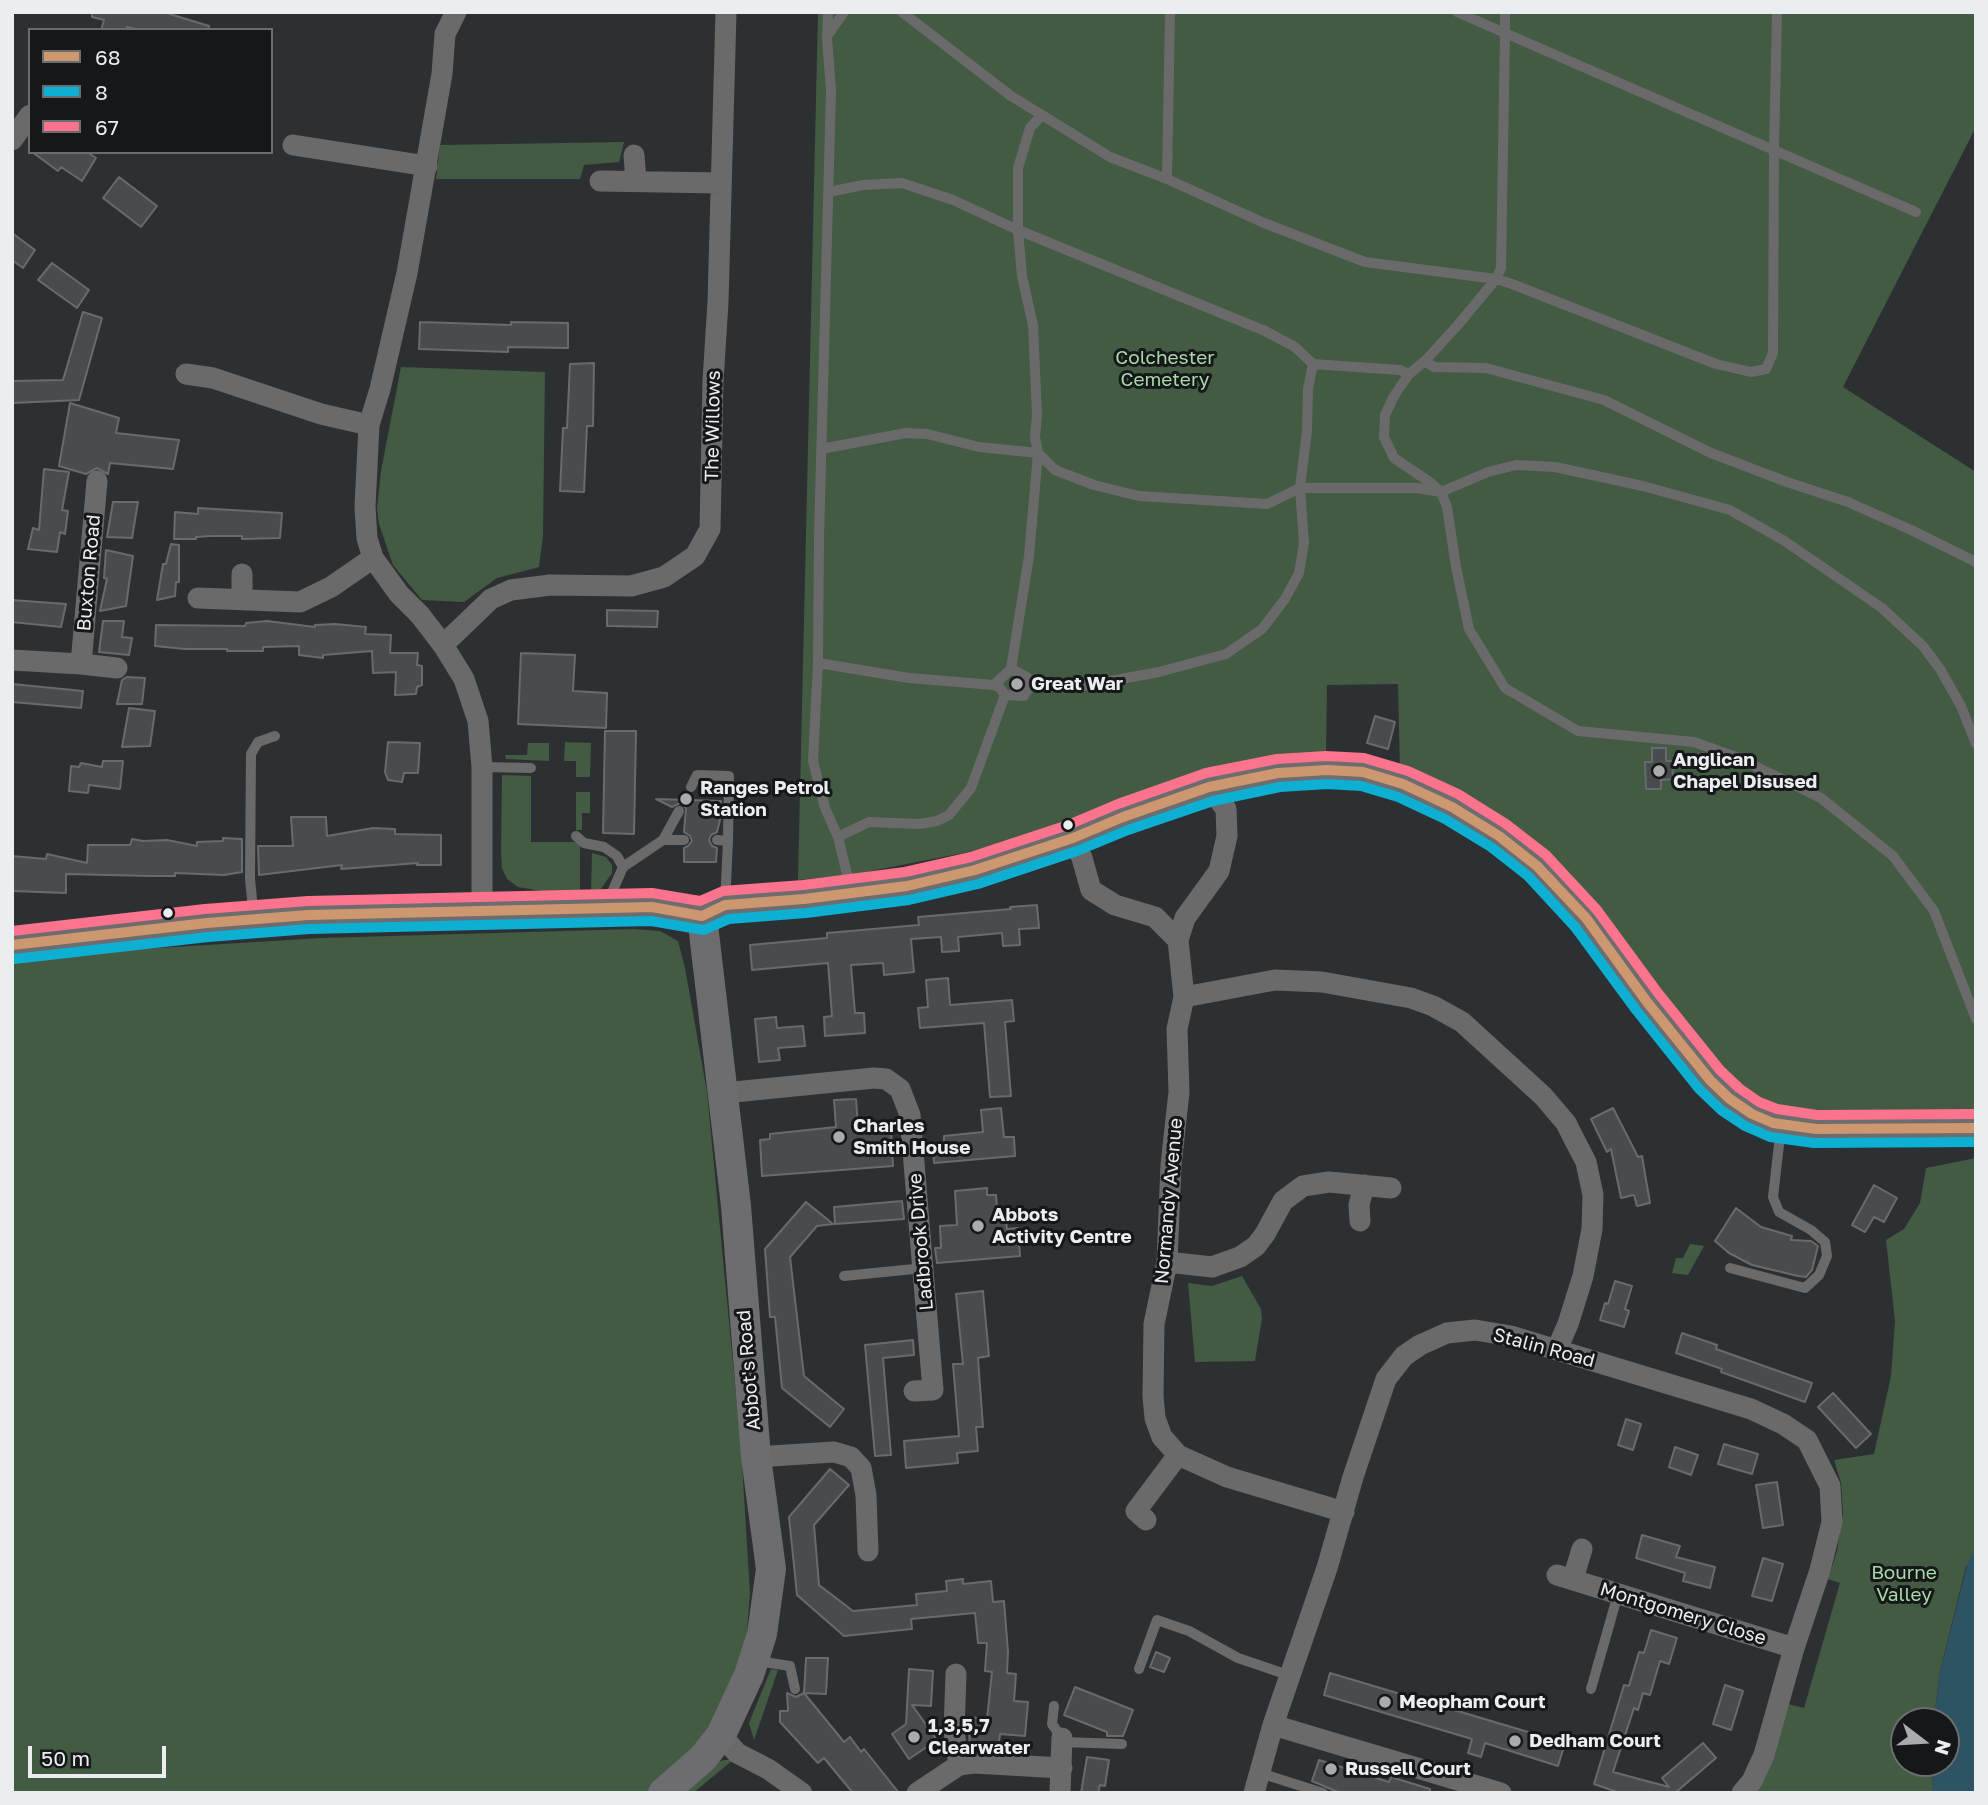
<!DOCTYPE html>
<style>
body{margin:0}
#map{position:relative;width:1988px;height:1805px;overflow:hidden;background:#2d3032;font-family:"Golos Text",sans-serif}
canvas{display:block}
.frame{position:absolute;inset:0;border:14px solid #eaeef1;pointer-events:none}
.legend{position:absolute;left:28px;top:28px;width:245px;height:126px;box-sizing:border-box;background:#151719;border:2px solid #6a6d6f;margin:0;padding:9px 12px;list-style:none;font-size:21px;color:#eaeef1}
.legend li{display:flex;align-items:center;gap:14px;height:35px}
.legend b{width:35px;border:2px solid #6a6d6f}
.north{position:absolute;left:1890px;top:1707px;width:70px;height:70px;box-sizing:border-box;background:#151719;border:2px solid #6a6d6f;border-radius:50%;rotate:107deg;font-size:19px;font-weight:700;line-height:28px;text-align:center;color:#eaeef1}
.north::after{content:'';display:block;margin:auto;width:24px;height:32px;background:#a8acae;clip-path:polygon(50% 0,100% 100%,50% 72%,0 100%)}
.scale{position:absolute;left:28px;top:1746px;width:138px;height:32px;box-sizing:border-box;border:4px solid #eaeef1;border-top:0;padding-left:9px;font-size:21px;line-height:24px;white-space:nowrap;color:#eaeef1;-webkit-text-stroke:5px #151719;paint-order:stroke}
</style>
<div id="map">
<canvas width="1988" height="1805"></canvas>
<div class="frame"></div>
<ul class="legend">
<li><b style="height:9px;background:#cd976f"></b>68</li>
<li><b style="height:9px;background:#0dafd3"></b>8</li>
<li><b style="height:9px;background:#fc738d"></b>67</li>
</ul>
<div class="north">N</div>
<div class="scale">50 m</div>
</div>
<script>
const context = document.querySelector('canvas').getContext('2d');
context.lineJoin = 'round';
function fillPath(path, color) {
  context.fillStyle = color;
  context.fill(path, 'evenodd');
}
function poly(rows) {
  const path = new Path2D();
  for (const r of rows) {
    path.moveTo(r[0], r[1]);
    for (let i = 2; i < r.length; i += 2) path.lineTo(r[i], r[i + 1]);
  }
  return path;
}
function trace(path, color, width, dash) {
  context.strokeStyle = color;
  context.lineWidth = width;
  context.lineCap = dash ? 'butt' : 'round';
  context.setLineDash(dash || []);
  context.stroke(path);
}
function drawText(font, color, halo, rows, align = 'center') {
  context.font = font + ' "Golos Text",sans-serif';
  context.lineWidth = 6;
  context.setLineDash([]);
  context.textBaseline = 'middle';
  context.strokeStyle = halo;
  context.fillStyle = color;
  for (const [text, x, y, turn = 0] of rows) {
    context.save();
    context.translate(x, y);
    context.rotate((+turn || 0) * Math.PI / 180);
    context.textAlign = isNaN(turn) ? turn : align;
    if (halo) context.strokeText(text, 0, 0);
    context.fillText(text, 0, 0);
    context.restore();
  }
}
fillPath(poly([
 [818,12,1976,12,1976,127,1843,387,1976,472,1976,1113,1813,1118,1761,1105,1718,1073,1602,916,1400,772,1398,684,1327,685,1326,753,1267,758,1216,768,1179,779,1016,839,969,852,855,874,798,880],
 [624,142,619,162,584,165,580,179,436,179,440,145],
 [401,367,545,372,543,535,539,567,497,578,464,602,422,600,393,565,379,524,377,509,381,471],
 [565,742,591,743,590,777,576,777,576,761,564,761],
 [528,743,549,743,549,761,506,759,505,755,527,755],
 [502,775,531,776,531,842,580,842,580,894,565,895,518,887,507,879,502,868,501,852],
 [576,792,590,792,590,813,582,813,582,830,576,830],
 [592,853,606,857,612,865,612,873,598,893,591,893],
 [634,929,660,931,678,941,685,968,707,1092,741,1447,750,1593,747,1632,725,1706,699,1745,668,1777,648,1793,12,1793,12,957,321,938],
 [1976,1158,1976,1565,1966,1566,1939,1676,1934,1721,1904,1721,1904,1763,1932,1763,1933,1793,1753,1793,1788,1704,1804,1708,1840,1583,1828,1579,1837,1551,1843,1513,1841,1483,1834,1460,1874,1454,1891,1376,1895,1321,1886,1240,1904,1229,1920,1203,1926,1168],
 [1690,1244,1704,1246,1688,1275,1672,1273,1676,1258,1683,1258],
 [1242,1276,1261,1309,1262,1318,1255,1361,1195,1362,1188,1283,1212,1286],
 [771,1669,778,1670,754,1740,749,1723],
 [725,1760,733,1760,693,1793,684,1793,716,1762]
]), '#435a43');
fillPath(poly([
 [1976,1545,1976,1793,1933,1793,1932,1763,1946,1763,1946,1721,1934,1721,1939,1676,1967,1565]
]), '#2e5363');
const building = poly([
 [92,12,163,12,209,26,208,30,139,30,127,27,126,30,101,30,104,20,92,17,92,12],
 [32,152,87,152,96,158,82,181,61,167,58,171,32,152],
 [119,177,157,206,141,227,103,198,119,177],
 [12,233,35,250,23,268,12,260,12,233],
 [52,263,89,290,77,308,38,280,52,263],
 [83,312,102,318,79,400,12,403,12,381,63,380,83,312],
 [420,322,511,325,511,322,568,323,568,348,508,347,508,352,419,349,420,322],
 [594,363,593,426,587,426,584,492,560,491,563,428,567,428,570,364,594,363],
 [70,403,119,418,116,433,179,440,173,469,110,463,108,474,97,468,86,474,59,466,70,403],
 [44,469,69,472,62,510,68,511,65,534,60,532,57,552,28,549,33,528,39,530,44,469],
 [113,502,138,502,132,538,107,537,113,502],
 [198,508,282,513,280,538,242,539,242,536,210,536,196,537,196,539,174,539,175,512,198,514,198,508],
 [171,544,179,545,179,582,176,582,175,596,157,600,163,564,166,564,171,544],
 [106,550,133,556,126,606,100,611,107,579,104,578,106,550],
 [12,600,66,604,61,627,12,622,12,600],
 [607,610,658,611,657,627,607,626,607,610],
 [103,621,124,621,122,637,132,638,129,655,99,652,103,621],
 [267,621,315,627,315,625,335,624,366,627,365,634,391,635,390,653,418,653,417,665,422,666,422,685,417,687,416,694,395,695,396,672,373,673,372,651,323,655,323,658,299,655,299,646,263,647,263,651,227,651,227,649,185,649,155,646,156,625,245,626,246,623,267,621],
 [521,653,575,655,573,691,607,693,606,728,518,724,521,653],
 [127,677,145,678,142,704,117,704,122,680,127,677],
 [12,684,83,691,81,708,12,702,12,684],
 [129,708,155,711,150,746,122,747,129,708],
 [1375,716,1395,722,1388,749,1367,743,1375,716],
 [605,731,636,731,634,834,603,833,605,731],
 [388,742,420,743,418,773,404,773,402,782,388,780,385,772,388,742],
 [1652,748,1666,748,1666,761,1672,761,1673,779,1661,780,1661,789,1646,789,1645,762,1652,762,1652,748],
 [103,761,123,761,120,789,89,785,88,793,69,791,71,766,79,767,81,763,102,767,103,761],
 [656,799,721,801,720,820,717,832,711,835,709,840,712,846,717,848,716,862,684,862,684,848,688,846,692,841,690,836,684,832,686,808,680,803,672,807,656,799],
 [291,817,326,817,327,836,373,828,395,829,395,834,441,835,441,865,417,865,418,863,341,869,342,865,259,875,258,846,293,846,291,817],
 [223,838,242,839,242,872,224,875,175,873,175,876,150,876,66,874,66,893,12,891,12,856,46,859,47,854,87,863,88,845,130,845,132,839,143,841,167,840,197,846,197,842,223,841,223,838],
 [1037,905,1039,928,1019,929,1020,945,1003,946,1002,933,958,937,959,951,942,952,941,937,911,939,914,972,884,975,883,963,851,965,855,1013,864,1013,865,1033,825,1036,824,1017,832,1016,828,963,752,970,750,945,827,938,827,933,919,925,918,917,1011,909,1010,907,1037,905],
 [948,978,950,1005,1012,1000,1014,1021,1005,1022,1011,1096,990,1097,984,1023,920,1028,918,1008,928,1007,926,980,948,978],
 [776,1017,777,1028,803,1026,805,1046,778,1048,780,1060,759,1062,755,1019,776,1017],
 [856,1099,858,1127,881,1125,882,1132,891,1132,893,1166,762,1176,760,1140,770,1139,770,1134,836,1127,834,1100,856,1099],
 [1001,1108,1004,1137,1014,1137,1015,1156,934,1163,933,1143,944,1142,944,1136,983,1132,981,1110,1001,1108],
 [1613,1108,1638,1157,1642,1156,1650,1203,1637,1206,1634,1195,1621,1198,1611,1149,1607,1152,1591,1119,1613,1108],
 [1874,1185,1897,1198,1884,1222,1874,1217,1865,1232,1852,1225,1874,1185],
 [987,1188,987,1195,996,1195,998,1221,1006,1220,1007,1229,1018,1228,1020,1256,937,1263,935,1248,941,1248,940,1226,957,1225,955,1191,987,1188],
 [902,1201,904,1219,835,1224,834,1207,902,1201],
 [806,1202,833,1224,817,1226,790,1257,804,1376,844,1409,830,1427,782,1388,775,1317,770,1317,765,1249,806,1202],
 [1736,1208,1761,1227,1792,1236,1791,1240,1811,1241,1818,1246,1812,1270,1806,1277,1798,1276,1752,1265,1729,1253,1715,1241,1736,1208],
 [1615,1281,1632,1286,1625,1309,1629,1311,1624,1327,1600,1320,1605,1303,1608,1304,1615,1281],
 [983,1291,989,1356,978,1358,983,1427,976,1427,978,1451,957,1453,958,1463,906,1468,904,1441,959,1436,953,1364,963,1364,956,1294,983,1291],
 [1682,1333,1717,1345,1716,1349,1812,1383,1805,1402,1721,1372,1722,1369,1676,1353,1682,1333],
 [913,1340,914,1355,883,1358,891,1455,875,1456,865,1345,913,1340],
 [1833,1393,1871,1434,1856,1448,1818,1407,1833,1393],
 [1626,1419,1641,1424,1633,1450,1618,1445,1626,1419],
 [1724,1444,1758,1454,1752,1474,1718,1464,1724,1444],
 [1675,1447,1698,1455,1691,1475,1669,1467,1675,1447],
 [830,1469,849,1485,814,1525,819,1585,853,1611,917,1605,916,1594,947,1591,946,1581,963,1579,963,1584,991,1581,993,1602,1004,1601,1008,1652,1007,1673,1016,1674,1014,1701,1028,1702,1025,1736,1000,1734,998,1748,970,1746,968,1717,987,1719,992,1672,985,1671,987,1643,978,1643,975,1613,911,1619,912,1629,844,1636,797,1595,789,1517,830,1469],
 [1777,1482,1783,1525,1763,1528,1756,1485,1777,1482],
 [1642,1535,1680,1546,1676,1557,1715,1567,1710,1588,1683,1581,1685,1573,1636,1558,1642,1535],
 [1763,1558,1783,1564,1772,1601,1752,1596,1763,1558],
 [1651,1630,1677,1638,1669,1664,1660,1661,1650,1695,1643,1693,1638,1710,1634,1708,1613,1772,1669,1787,1662,1778,1703,1743,1716,1758,1675,1793,1620,1793,1594,1784,1624,1685,1629,1686,1639,1652,1644,1653,1651,1630],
 [1156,1652,1170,1658,1164,1672,1150,1667,1156,1652],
 [806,1658,828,1658,826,1694,804,1693,844,1742,850,1737,861,1752,864,1749,899,1793,853,1793,824,1758,818,1763,780,1722,780,1711,788,1711,787,1693,796,1697,804,1693,806,1658],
 [909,1669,933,1671,931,1706,912,1705,937,1740,909,1759,892,1734,906,1724,909,1669],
 [1330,1673,1565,1743,1558,1766,1485,1743,1481,1757,1468,1753,1472,1739,1324,1695,1330,1673],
 [1725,1685,1743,1691,1731,1730,1713,1724,1725,1685],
 [1075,1687,1133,1710,1123,1736,1107,1736,1107,1732,1064,1715,1075,1687],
 [1087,1757,1109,1760,1105,1786,1100,1785,1098,1793,1081,1793,1087,1757],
 [1319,1760,1389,1782,1391,1777,1430,1789,1430,1793,1340,1793,1312,1781,1319,1760]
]);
fillPath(building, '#484c4e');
trace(building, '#686b6d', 2);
trace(poly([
 [828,12,827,38,831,90,819,537,818,663,813,761,825,808,838,837,851,891],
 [902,12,1011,96,1042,115],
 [1457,12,1505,33,1501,268,1496,279,1457,326,1425,361,1409,374,1394,396,1385,415,1384,437,1394,458,1431,483,1441,492,1447,507,1456,567,1469,629,1505,688,1578,731,1694,742,1736,757,1821,798,1893,856,1934,911,1976,1019],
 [1505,12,1505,33,1916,212],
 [828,35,844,12],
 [1167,179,1170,12],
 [829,192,863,185,902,183,953,200,1018,230,1265,331,1295,347,1313,364],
 [1425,361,1434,367,1486,368,1604,400,1711,453,1787,482,1848,502,1911,530,1976,562],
 [1409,374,1400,370,1313,364,1308,389,1307,431,1300,488,1267,504,1139,496,1094,485,1055,470,1038,453,1035,437,1037,415,1033,325,1022,276,1018,230,1018,168,1030,128,1042,115,1110,157,1167,179,1264,223,1365,262,1496,279,1512,284,1716,364,1751,372,1766,369,1773,353,1774,149,1777,12],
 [821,449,906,433,927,434,979,447,1038,453,1029,556,1011,669],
 [818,663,909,678,994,685],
 [1011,669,1027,677,1029,687,1024,696,1005,695,1000,688,994,685,1011,669],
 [1029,687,1078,687,1159,672,1226,654,1262,629,1285,599,1299,573,1304,543,1300,488,1417,488,1441,492,1488,472,1516,465,1555,467,1643,486,1730,510,1783,540,1882,608,1923,646,1940,669,1961,706,1976,744],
 [482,767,531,768],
 [691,787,697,775,729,776,728,841],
 [576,836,584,843,604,847,617,856,623,867],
 [838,837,869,822,919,824,937,821,949,815,971,788,1005,695],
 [663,840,679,811],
 [717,840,728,841,725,904],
 [614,905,613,890,623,867,663,840,684,840],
 [254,919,250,879,251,754,258,742,275,736],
 [1730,1268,1805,1288,1819,1275,1827,1256,1825,1242,1811,1230,1779,1212,1773,1197,1781,1127],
 [844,1276,924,1268],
 [757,1661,790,1666,795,1689],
 [1139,1669,1157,1620,1189,1631,1238,1658,1291,1676],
 [1591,1689,1618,1594],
 [1054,1706,1052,1724,1062,1738],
 [1062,1742,1122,1744],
 [1260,1773,1323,1793]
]), '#6b6a6b', 10);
trace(poly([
 [456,12,445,34,442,74,407,273,380,389,369,425,365,507,367,538,373,558,399,594,420,615,443,645,464,679,478,721,482,767,482,911],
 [12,140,30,115],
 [293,145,427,166],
 [634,155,636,181],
 [600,181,721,183],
 [186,374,213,378,321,414,369,425],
 [242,574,242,598],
 [198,598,300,602,331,587,373,558],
 [443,645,491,599,511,590,550,585,631,586,664,577,695,556,710,529,713,381,718,302,726,12],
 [12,660,81,664,97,481],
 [81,664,117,668],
 [1209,787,1226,809,1227,836,1219,871,1185,918,1178,940,1184,997,1177,1029,1179,1092,1171,1165,1167,1262,1154,1324,1153,1396,1155,1418,1162,1437,1178,1455,1227,1477,1344,1512],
 [1073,838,1082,858,1091,890,1115,905,1155,917,1178,940],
 [1184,997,1275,980,1322,982,1411,998,1433,1006,1462,1022,1543,1096,1566,1123,1573,1137,1586,1162,1593,1195,1592,1229,1583,1276,1568,1324,1557,1349],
 [724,1093,874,1078,886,1079,900,1089,910,1115,933,1390,914,1391],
 [1360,1221,1359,1205,1364,1185],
 [1167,1262,1212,1267,1240,1257,1256,1246,1265,1234,1283,1201,1303,1186,1329,1182,1391,1188],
 [756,1457,834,1452,851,1457,861,1468,866,1495,868,1551],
 [1146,1520,1136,1511,1178,1455],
 [1557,1575,1794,1648],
 [1573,1579,1582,1549],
 [956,1674,954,1731,959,1765],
 [1273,1725,1501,1793],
 [721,1735,737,1753,768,1769,802,1793],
 [917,1793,959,1765,974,1763,1062,1768],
 [1060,1793,1062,1738],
 [1254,1793,1273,1725,1327,1568,1353,1477,1386,1379,1404,1356,1420,1345,1447,1333,1475,1330,1511,1336,1751,1409,1783,1424,1807,1440,1830,1486,1832,1522,1820,1570,1794,1648,1764,1755,1752,1781,1742,1793]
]), '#6b6a6b', 21);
trace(poly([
 [12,945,207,923,308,915,652,907,702,916,725,905,804,899,907,886,975,870,1073,838,1123,817,1209,787,1278,773,1327,770,1363,772,1403,784,1452,807,1499,836,1537,866,1586,918,1647,1002,1710,1080,1730,1099,1752,1114,1773,1123,1816,1129,1976,1128],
 [663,1793,703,1758,721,1735,749,1675,762,1634,771,1569,756,1457,736,1206,702,916]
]), '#6d6c6e', 30);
trace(poly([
 [12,945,207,923,308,915,652,907,702,916,725,905,804,899,907,886,975,870,1073,838,1123,817,1209,787,1278,773,1327,770,1363,772,1403,784,1452,807,1499,836,1537,866,1586,918,1647,1002,1710,1080,1730,1099,1752,1114,1773,1123,1816,1129,1976,1128]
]), '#cd976f', 10);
trace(poly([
 [14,959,208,937,309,929,651,921,704,930,729,919,806,913,909,900,978,884,1077,851,1128,830,1213,801,1280,787,1327,784,1361,786,1398,797,1445,819,1491,847,1528,876,1575,927,1636,1010,1699,1089,1721,1110,1745,1126,1770,1137,1814,1143,1976,1142]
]), '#0dafd3', 10);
trace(poly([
 [12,931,205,909,308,901,652,893,700,901,723,891,803,885,905,872,971,857,1068,825,1118,804,1206,773,1277,759,1326,756,1364,758,1408,771,1458,794,1506,824,1546,855,1597,910,1658,993,1720,1070,1739,1088,1759,1102,1777,1109,1817,1115,1976,1114]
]), '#fc738d', 10);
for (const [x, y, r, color] of [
 [1017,684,7,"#a8acae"],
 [1659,771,7,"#a8acae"],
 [686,799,7,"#a8acae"],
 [1068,825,6,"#eaeef1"],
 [168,913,6,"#eaeef1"],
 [839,1137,7,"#a8acae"],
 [978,1226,7,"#a8acae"],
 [1385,1702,7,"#a8acae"],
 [914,1737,7,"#a8acae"],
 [1515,1741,7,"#a8acae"],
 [1331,1769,7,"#a8acae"]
]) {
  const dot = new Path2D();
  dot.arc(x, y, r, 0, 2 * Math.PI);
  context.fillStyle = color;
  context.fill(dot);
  trace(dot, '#151719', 2.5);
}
drawText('19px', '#a7d9a9', '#151719', [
 ["Colchester",1165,358],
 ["Cemetery",1165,380],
 ["Bourne",1904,1573],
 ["Valley",1904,1595]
]);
drawText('19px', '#eaeef1', '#151719', [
 ["The Willows",713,426,-89],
 ["Buxton Road",89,573,-85],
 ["Normandy Avenue",1169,1201,-85],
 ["Ladbrook Drive",921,1242,-95],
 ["Stalin Road",1544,1348,15],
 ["Abbot's Road",749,1370,-95],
 ["Montgomery Close",1683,1614,17]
]);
drawText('bold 19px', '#eaeef1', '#151719', [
 ["Great War",1031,684],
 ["Anglican",1673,760],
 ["Chapel Disused",1673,782],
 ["Ranges Petrol",700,788],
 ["Station",700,810],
 ["Charles",853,1126],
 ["Smith House",853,1148],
 ["Abbots",992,1215],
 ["Activity Centre",992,1237],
 ["Meopham Court",1399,1702],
 ["1,3,5,7",928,1726],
 ["Clearwater",928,1748],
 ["Dedham Court",1529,1741],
 ["Russell Court",1345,1769]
], 'left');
</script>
